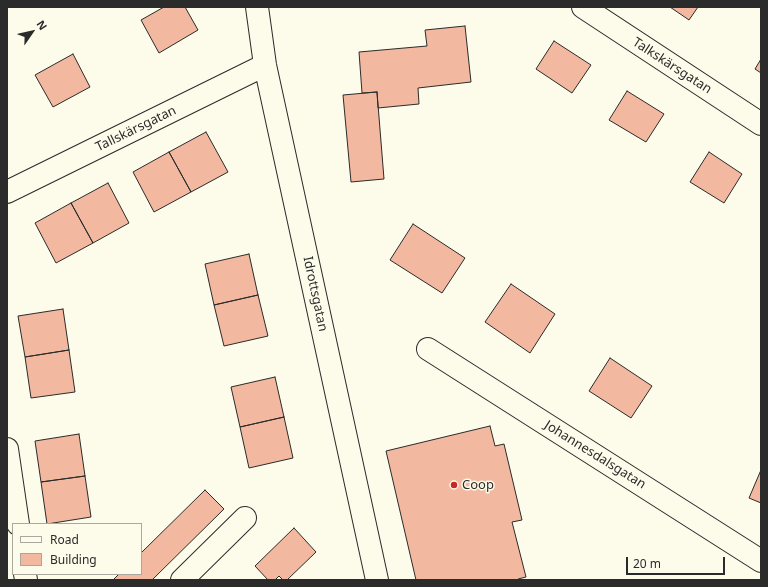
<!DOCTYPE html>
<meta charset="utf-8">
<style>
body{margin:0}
#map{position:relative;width:768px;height:587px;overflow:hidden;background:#fdfbea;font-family:"Noto Sans",sans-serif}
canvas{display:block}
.frame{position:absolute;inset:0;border:8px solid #2b2b2b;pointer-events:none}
.legend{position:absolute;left:12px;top:523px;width:130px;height:52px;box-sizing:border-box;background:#fdfbea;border:1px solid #a9a89e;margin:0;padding:5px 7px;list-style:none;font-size:12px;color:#2b2b2b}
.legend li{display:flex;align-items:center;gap:8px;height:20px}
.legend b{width:20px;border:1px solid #a9a89e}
.north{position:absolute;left:12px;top:12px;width:40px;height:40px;-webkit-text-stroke:3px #fdfbea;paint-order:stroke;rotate:56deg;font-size:11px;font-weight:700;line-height:16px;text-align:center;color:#2b2b2b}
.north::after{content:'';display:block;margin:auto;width:14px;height:18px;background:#2b2b2b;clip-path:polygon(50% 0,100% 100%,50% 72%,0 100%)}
.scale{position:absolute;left:626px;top:557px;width:99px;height:18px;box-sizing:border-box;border:2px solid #2b2b2b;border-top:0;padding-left:5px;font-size:12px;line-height:14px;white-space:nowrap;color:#2b2b2b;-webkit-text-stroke:3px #fdfbea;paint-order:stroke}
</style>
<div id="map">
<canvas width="768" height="587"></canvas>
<div class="frame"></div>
<ul class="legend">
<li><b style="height:5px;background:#fdfbea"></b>Road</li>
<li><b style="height:11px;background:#f2b8a0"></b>Building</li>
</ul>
<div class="north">N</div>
<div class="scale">20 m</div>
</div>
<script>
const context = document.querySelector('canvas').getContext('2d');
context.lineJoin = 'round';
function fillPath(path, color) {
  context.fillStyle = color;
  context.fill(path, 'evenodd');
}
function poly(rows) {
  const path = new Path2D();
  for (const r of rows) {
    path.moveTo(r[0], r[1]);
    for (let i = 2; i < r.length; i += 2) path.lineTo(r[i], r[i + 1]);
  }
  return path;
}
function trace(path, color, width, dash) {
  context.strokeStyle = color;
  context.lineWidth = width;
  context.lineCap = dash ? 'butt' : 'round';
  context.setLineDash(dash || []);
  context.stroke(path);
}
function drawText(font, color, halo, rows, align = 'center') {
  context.font = font + ' "Noto Sans",sans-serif';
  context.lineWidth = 3;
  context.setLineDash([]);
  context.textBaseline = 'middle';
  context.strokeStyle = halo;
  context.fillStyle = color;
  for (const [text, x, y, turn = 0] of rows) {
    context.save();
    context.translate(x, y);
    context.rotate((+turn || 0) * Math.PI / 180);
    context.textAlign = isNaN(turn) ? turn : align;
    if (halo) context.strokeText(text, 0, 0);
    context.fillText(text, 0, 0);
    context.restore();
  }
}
const building = poly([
 [164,7,185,7,198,30,159,53,141,20,164,7],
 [670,7,698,7,689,20,670,7],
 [465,26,471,82,418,88,419,104,378,108,377,92,362,93,359,52,427,46,425,30,465,26],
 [554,41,591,65,572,93,536,69,554,41],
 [73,54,90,87,53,107,35,75,73,54],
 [761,59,761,73,755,69,761,59],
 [627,91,664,114,646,142,609,120,627,91],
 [377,92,384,179,351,182,343,95,377,92],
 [206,132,228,172,191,192,169,152,206,132],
 [169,152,191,192,154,212,133,172,169,152],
 [709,152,742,174,724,203,690,182,709,152],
 [108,183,129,223,93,243,71,203,108,183],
 [71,203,93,243,56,263,35,223,71,203],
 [413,224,465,258,442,293,390,260,413,224],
 [249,254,258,295,214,305,205,264,249,254],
 [511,284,555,314,530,353,485,322,511,284],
 [258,295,268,336,224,346,214,305,258,295],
 [63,309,69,350,25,357,18,316,63,309],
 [69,350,75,392,31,398,25,357,69,350],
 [610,358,652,386,631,418,589,391,610,358],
 [275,377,284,417,240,427,231,387,275,377],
 [284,417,293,458,249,468,240,427,284,417],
 [490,426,495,446,504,444,522,520,512,522,526,577,518,579,518,580,416,580,386,451,490,426],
 [79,434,85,476,41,482,35,441,79,434],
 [761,470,761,503,749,498,761,470],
 [85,476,91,517,47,524,41,482,85,476],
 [205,490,224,509,152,580,113,580,119,574,141,574,141,553,205,490],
 [294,528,316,552,287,580,283,580,279,576,275,580,268,580,255,566,294,528]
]);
fillPath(building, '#f2b8a0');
trace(building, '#2b2b2b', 1);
const minor = poly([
 [257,7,265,65,377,580],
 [583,7,761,124],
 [7,192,265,65],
 [428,349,761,561],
 [7,449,18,524],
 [25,574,26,580],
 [182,580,245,518]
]);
trace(minor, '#2b2b2b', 24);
trace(minor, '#fdfbea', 22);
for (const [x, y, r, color] of [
 [454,485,4,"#c62828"]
]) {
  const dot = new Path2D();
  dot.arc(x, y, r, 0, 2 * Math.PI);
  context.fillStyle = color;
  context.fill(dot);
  trace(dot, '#fdfbea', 1.5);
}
drawText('13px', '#2b2b2b', '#fdfbea', [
 ["Talkskärsgatan",672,66,33],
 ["Tallskärsgatan",136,129,-26],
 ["Idrottsgatan",315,294,78],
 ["Johannesdalsgatan",595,455,32]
]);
drawText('13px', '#2b2b2b', '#fdfbea', [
 ["Coop",462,485]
], 'left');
</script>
